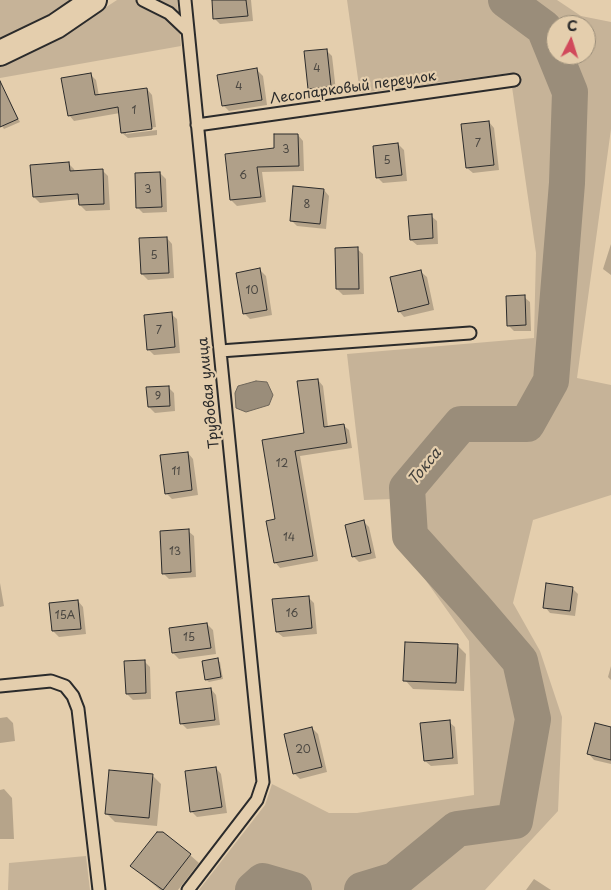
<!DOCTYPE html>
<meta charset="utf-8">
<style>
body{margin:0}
#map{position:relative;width:611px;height:890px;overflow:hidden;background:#e4cead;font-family:"Playpen Sans",sans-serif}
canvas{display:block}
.north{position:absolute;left:546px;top:15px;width:50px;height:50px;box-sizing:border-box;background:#e4cead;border:1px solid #9a8d79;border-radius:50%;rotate:5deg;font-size:14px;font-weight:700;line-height:20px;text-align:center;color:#2b2b2b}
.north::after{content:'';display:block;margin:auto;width:18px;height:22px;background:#d1495b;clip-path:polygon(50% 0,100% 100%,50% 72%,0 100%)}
</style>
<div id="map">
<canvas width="611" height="890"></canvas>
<div class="north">С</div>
</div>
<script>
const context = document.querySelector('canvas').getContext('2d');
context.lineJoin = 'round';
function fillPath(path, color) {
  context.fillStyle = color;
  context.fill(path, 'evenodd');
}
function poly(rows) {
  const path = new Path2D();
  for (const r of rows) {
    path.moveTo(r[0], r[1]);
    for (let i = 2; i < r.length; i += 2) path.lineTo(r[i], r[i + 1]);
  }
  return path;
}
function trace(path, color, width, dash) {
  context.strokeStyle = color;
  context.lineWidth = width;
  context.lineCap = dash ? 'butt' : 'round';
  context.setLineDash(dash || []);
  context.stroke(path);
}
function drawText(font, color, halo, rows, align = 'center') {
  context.font = font + ' "Playpen Sans",sans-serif';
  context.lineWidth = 4.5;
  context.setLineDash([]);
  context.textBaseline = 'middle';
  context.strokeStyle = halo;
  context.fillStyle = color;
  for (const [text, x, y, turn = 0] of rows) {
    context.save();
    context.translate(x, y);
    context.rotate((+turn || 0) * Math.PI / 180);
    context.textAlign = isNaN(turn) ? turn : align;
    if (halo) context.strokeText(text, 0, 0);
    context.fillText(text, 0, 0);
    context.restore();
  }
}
fillPath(poly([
 [0,0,71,0,49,14,0,39],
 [117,0,177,0,181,46,0,78,0,66,62,36],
 [347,0,557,0,581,16,611,22,611,129,577,378,611,385,611,495,533,520,513,603,540,651,562,717,558,811,485,890,199,890,265,805,272,784,329,813,357,813,474,795,469,641,402,547,393,499,364,500,347,354,534,338,536,253,510,73,360,93],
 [556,25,586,25,586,55,556,55],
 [86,856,90,890,8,890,9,863]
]), '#c6b398');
const water = poly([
 [256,381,267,382,273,395,269,405,246,412,236,408,235,393,238,386,256,381]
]);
fillPath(water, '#9a8d7a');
trace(water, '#6e665a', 1);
fillPath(poly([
 [213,0,251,0,253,21,220,24,214,18],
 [326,50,332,56,336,91,315,94,309,88],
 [257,70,263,76,267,105,229,111,223,105],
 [90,74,96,80,99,96,147,89,152,95,156,127,126,131,126,134,157,130,157,135,128,138,122,133,120,113,74,121,69,115],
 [8,99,20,122,4,129,0,123,0,103],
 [489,122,494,128,499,170,473,173,467,168],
 [298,135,303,141,304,171,262,172,266,202,237,206,231,200,226,155,276,150],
 [398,144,404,150,407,181,383,183,378,178],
 [68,163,74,169,75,172,102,170,108,176,110,210,86,211,80,205,80,199,40,203,34,197],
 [160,173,166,179,167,212,143,213,137,207],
 [324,190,329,196,326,229,297,226,291,220],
 [431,216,437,221,438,244,417,245,411,240],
 [167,238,172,244,174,278,148,280,142,274],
 [611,244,611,275,603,269],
 [357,249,363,254,364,294,343,295,337,289],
 [260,270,266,276,272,315,250,319,244,313],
 [421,272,427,277,434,310,404,317,399,311],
 [524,297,530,302,531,331,514,331,508,325],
 [171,314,177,319,180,353,154,355,148,349],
 [318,380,323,386,328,427,343,425,349,430,352,448,300,456,318,561,280,568,275,562,276,520,264,441,305,434],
 [168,387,174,393,175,411,155,413,149,407],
 [188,453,193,459,198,495,172,499,166,493],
 [364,522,369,527,376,558,359,562,353,556],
 [188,531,194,536,196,577,169,579,163,573],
 [0,583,4,606,0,607],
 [572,588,578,594,575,616,550,613,545,607],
 [308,597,314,603,317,634,283,637,277,632],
 [78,601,83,607,86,634,59,637,53,631],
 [207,624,213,630,216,654,179,659,173,653],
 [457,645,466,654,464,691,413,689,405,680],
 [217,660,220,662,223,679,209,682,206,680],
 [144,661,150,667,151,699,133,700,127,694],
 [611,666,611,680,608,677],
 [211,689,216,695,220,725,187,729,181,723],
 [7,717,13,723,15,741,0,743,0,718],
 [449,722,455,727,458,764,431,766,425,761],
 [312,728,318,734,327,772,300,779,294,773],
 [611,728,611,764,594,760,589,754],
 [216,768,221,774,227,813,197,817,191,811],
 [152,775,161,784,157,826,115,822,106,813],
 [4,789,12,798,14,839,0,839,0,790],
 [190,855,199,863,178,890,160,890,132,866],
 [534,879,551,890,526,890]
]), '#0003');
trace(poly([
 [253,890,263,881,294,890],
 [362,890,395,880,457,829,515,821,533,719,520,661,473,606,410,536,407,488,461,424,527,424,551,381,567,183,570,92,544,28,506,0]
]), '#9a8d7a', 36);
const building = poly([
 [212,0,246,0,248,16,213,19,212,0],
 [327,49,331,86,308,89,304,51,327,49],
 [257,68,262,100,222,106,217,75,257,68],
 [91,73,95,95,147,88,152,129,121,133,118,107,68,116,61,78,91,73],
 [0,81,18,119,0,127,0,81],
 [489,121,494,165,466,168,461,124,489,121],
 [274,134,298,134,299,166,257,167,261,197,230,200,225,154,274,148,274,134],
 [398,143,402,175,376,178,373,146,398,143],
 [69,162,70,171,103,169,104,204,79,205,78,194,33,197,30,165,69,162],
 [160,172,162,207,136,208,135,173,160,172],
 [293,186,324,189,320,224,290,221,293,186],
 [432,214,433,238,410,240,408,216,432,214],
 [167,237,169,273,141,274,139,238,167,237],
 [358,247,359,289,336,289,335,248,358,247],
 [260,268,267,310,243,314,236,273,260,268],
 [421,270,429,304,398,312,390,277,421,270],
 [525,295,526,325,507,326,506,296,525,295],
 [172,312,175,347,147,350,144,315,172,312],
 [318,379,324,427,344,424,347,443,295,451,313,556,274,563,266,521,275,519,262,440,304,433,297,381,318,379],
 [169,386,170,406,148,407,146,387,169,386],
 [188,452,192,490,165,494,160,455,188,452],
 [364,520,371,553,352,557,345,525,364,520],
 [189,529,191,572,162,574,160,531,189,529],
 [546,583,573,587,570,611,543,608,546,583],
 [309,596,312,628,276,632,272,599,309,596],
 [78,600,81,629,52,631,49,603,78,600],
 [207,623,211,648,172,653,169,628,207,623],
 [405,642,458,644,456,683,403,681,405,642],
 [218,658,221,677,205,680,202,661,218,658],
 [145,660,146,693,126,694,124,661,145,660],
 [211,688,215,720,180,724,176,692,211,688],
 [450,720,453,758,424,761,420,723,450,720],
 [595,723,611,727,611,760,587,754,595,723],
 [312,727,322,767,293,774,284,734,312,727],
 [216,767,222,807,190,812,185,771,216,767],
 [109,770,153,774,149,818,105,814,109,770],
 [157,832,163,832,191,854,163,890,130,866,157,832]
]);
fillPath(building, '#b0a089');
trace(building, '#2b2b2b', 1);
const lane = poly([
 [143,0,169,13,188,31],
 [185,0,263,782,257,800,188,890],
 [197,125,514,80],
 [220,351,470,333],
 [0,686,51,681,65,686,73,696,78,709,99,890]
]);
const street = poly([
 [0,53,56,26,94,0]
]);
trace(lane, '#2b2b2b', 15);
trace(street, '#2b2b2b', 28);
trace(lane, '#e4cead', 11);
trace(street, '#e4cead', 24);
drawText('11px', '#4c4842', null, [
 ["4",317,69],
 ["4",239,87],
 ["1",134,111],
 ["7",478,144],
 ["3",286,150],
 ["5",387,161],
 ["6",243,176],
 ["3",148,190],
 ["8",307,205],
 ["5",154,256],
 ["10",252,291],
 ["7",159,331],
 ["9",158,397],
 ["12",282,464],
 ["11",176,472],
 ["14",289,538],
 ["13",175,552],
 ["16",292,614],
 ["15А",65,616],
 ["15",189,638],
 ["20",303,750]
]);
drawText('14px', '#2b2b2b', '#e4cead', [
 ["Лесопарковый переулок",353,88,-8],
 ["Трудовая улица",209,393,-96]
]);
drawText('italic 15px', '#413f3b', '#e4cead', [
 ["Токса",425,467,-51]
]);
</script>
